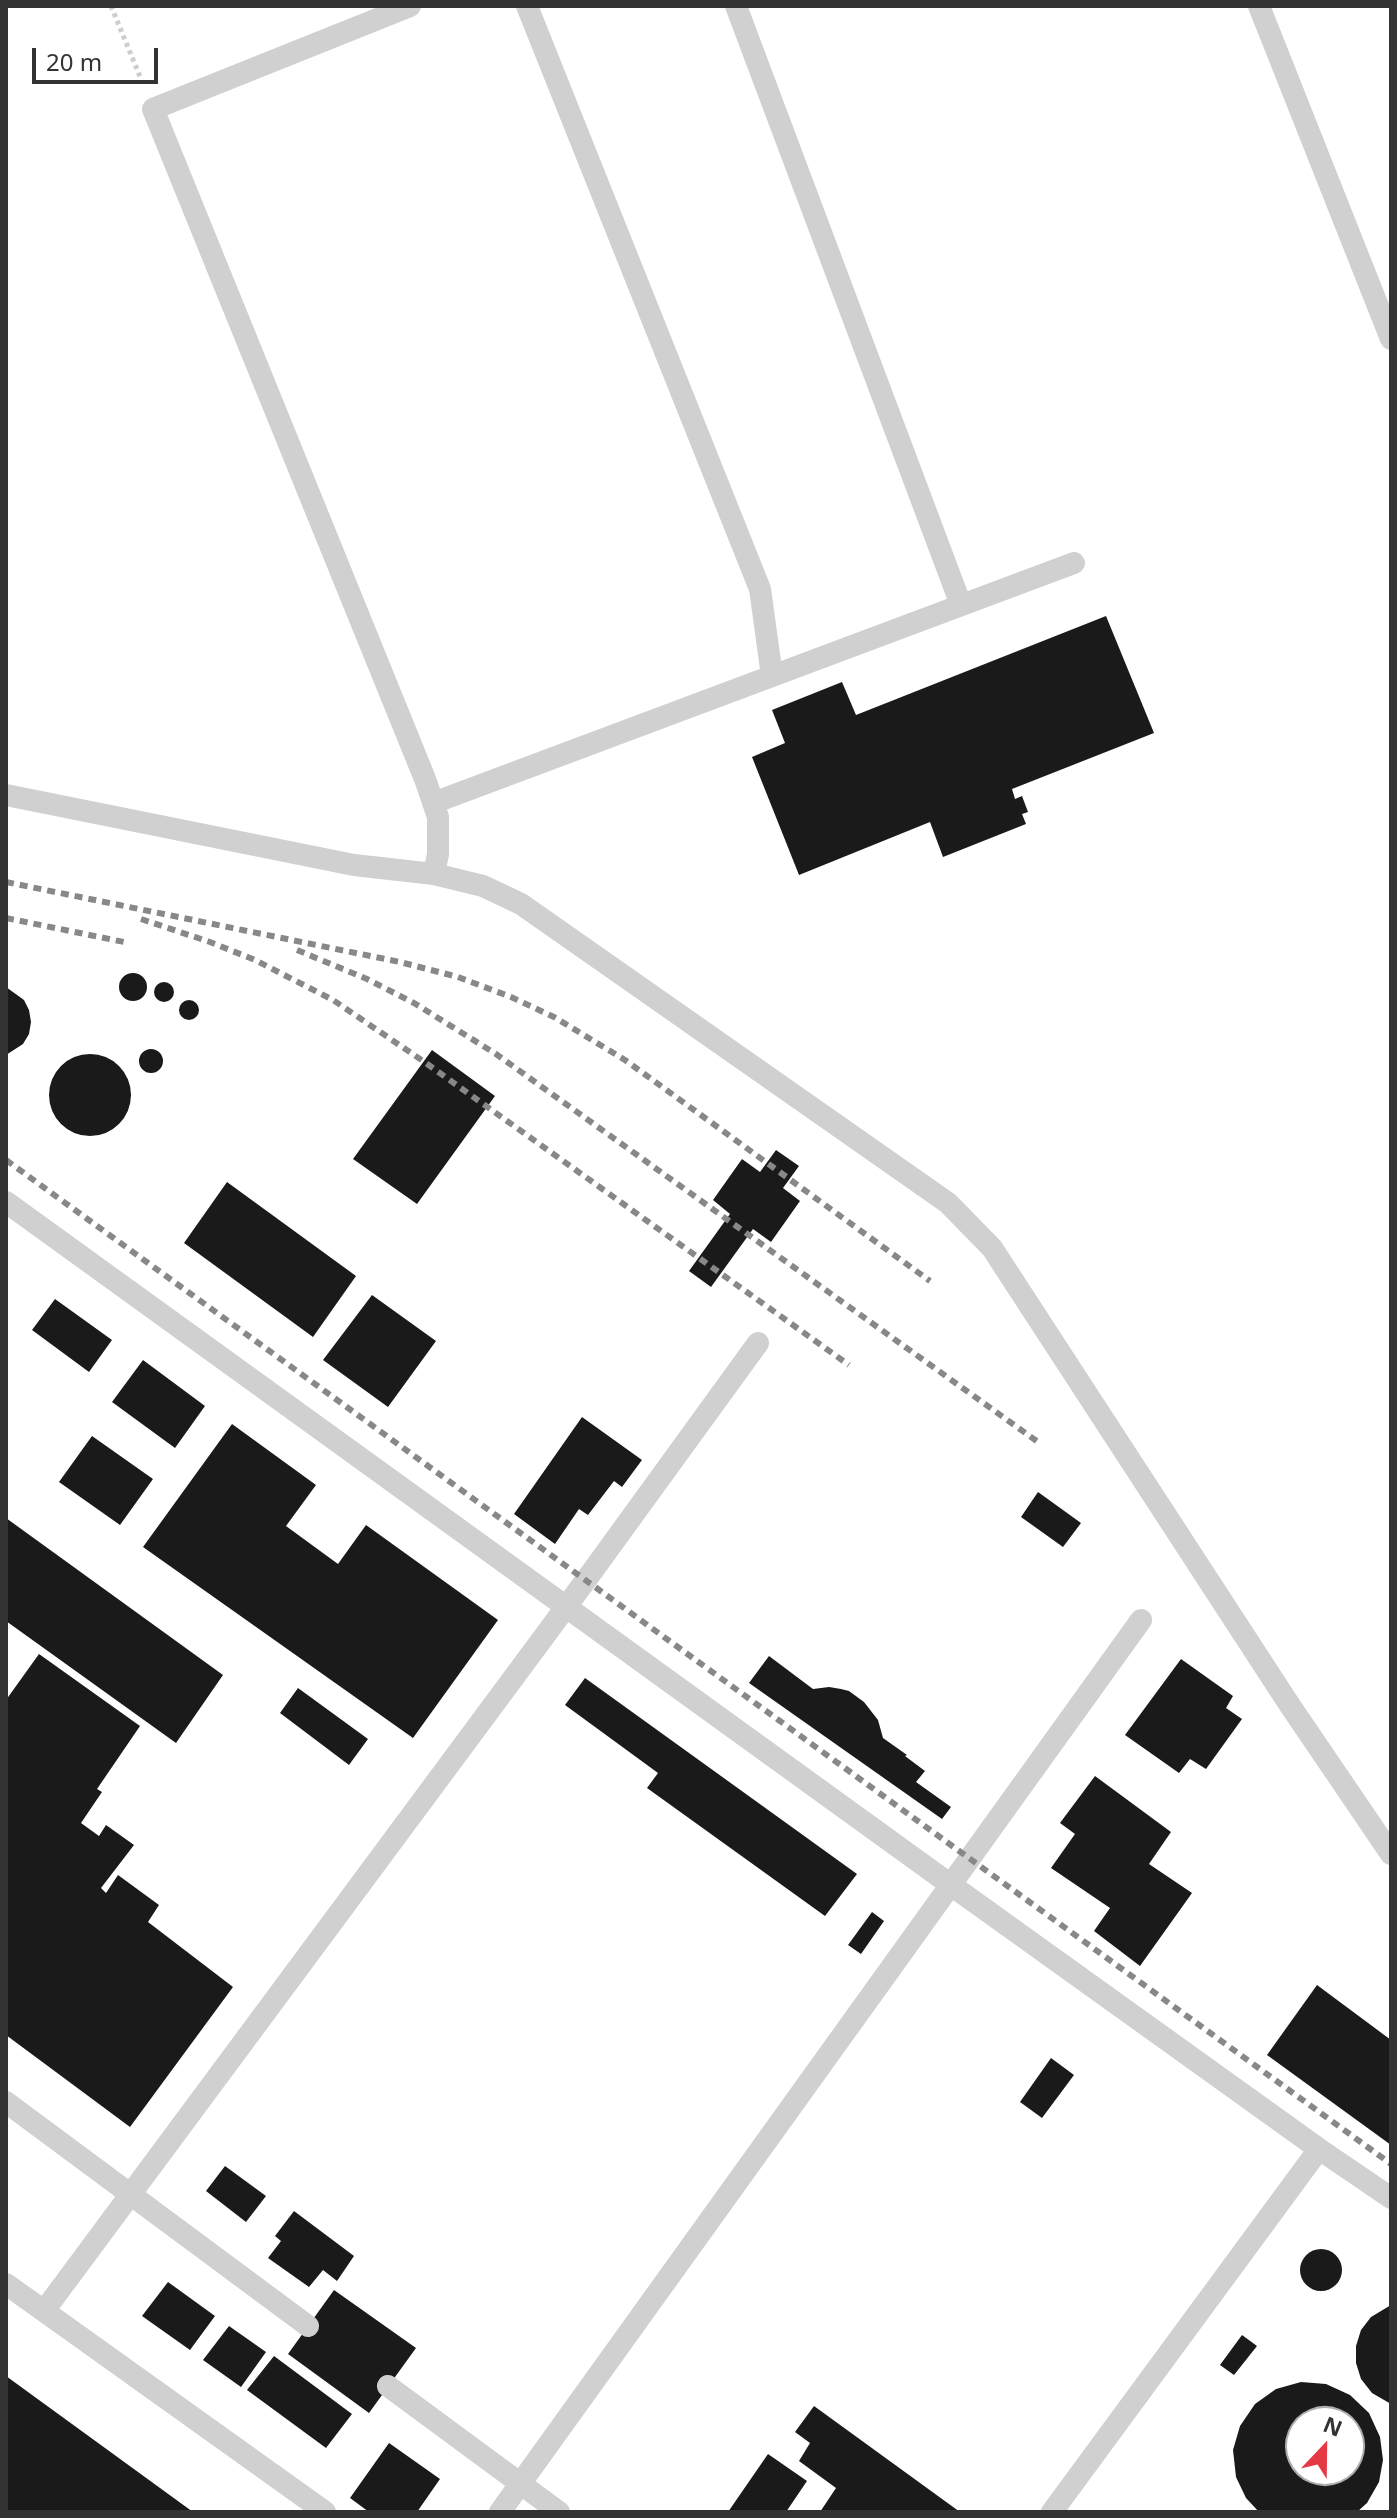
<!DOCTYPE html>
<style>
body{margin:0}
#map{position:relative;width:1397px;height:2518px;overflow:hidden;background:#fff;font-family:"Noto Sans",sans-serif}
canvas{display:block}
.frame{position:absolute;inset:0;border:8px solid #333;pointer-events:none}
.north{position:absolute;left:1285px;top:2406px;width:80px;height:80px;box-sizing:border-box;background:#fff;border:2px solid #adadad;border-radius:50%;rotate:22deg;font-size:22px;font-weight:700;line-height:32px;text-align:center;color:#333}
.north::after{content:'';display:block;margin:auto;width:28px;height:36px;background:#e63946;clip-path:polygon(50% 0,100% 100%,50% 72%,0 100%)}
.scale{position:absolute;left:32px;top:48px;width:126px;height:36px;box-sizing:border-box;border:4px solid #333;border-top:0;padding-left:10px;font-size:24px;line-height:28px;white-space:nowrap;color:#333;-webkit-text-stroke:6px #fff;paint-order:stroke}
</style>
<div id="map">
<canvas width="1397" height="2518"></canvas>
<div class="frame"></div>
<div class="north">N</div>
<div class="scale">20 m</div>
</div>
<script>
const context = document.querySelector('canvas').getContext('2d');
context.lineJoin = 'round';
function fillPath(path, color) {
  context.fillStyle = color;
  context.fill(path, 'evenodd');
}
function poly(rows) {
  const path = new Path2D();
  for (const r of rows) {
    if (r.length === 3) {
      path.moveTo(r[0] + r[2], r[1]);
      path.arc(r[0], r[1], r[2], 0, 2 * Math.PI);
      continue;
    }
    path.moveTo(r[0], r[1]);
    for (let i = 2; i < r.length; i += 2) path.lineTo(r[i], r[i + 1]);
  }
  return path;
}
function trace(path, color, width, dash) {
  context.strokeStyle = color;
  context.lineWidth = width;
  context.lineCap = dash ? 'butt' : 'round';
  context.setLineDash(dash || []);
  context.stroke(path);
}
fillPath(poly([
 [1106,616,1154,733,1012,789,1015,799,1022,796,1028,812,1022,814,1026,824,943,857,930,822,799,875,752,757,785,743,772,710,842,682,856,715],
 [133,987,14],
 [164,992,10],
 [6,987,24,1000,29,1010,31,1022,29,1034,23,1044,6,1055],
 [189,1010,10],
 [151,1061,12],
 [432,1050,495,1096,417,1204,353,1159],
 [90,1095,41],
 [776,1150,799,1166,783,1188,800,1201,771,1242,753,1229,711,1287,689,1271,730,1214,713,1200,742,1159,760,1172],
 [227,1182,356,1276,313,1337,184,1243],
 [372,1295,436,1341,388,1407,323,1360],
 [55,1299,112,1340,89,1372,32,1330],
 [143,1360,205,1406,175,1448,112,1402],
 [582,1417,642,1460,622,1487,614,1481,588,1515,579,1509,555,1544,514,1514],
 [232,1424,316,1485,286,1526,338,1564,366,1525,498,1620,413,1738,143,1547],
 [92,1436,153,1479,120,1525,59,1482],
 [1038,1492,1081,1523,1063,1547,1021,1517],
 [6,1518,223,1675,176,1743,6,1621],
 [39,1654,140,1726,97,1789,102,1792,81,1823,99,1836,106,1825,134,1845,101,1888,106,1893,118,1875,159,1905,148,1922,233,1987,130,2127,6,2035,6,1700],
 [769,1656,813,1689,829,1687,841,1689,849,1691,864,1702,878,1720,883,1738,907,1755,905,1756,925,1771,916,1782,951,1807,942,1819,749,1683],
 [1181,1659,1233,1696,1226,1708,1242,1719,1206,1769,1190,1759,1179,1773,1125,1735],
 [585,1678,857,1874,825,1916,647,1788,658,1773,565,1705],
 [298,1688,368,1739,349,1765,280,1713],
 [1095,1776,1171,1832,1149,1864,1192,1893,1140,1966,1094,1931,1110,1908,1051,1868,1075,1834,1060,1823],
 [872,1912,884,1921,861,1954,848,1945],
 [1317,1985,1391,2040,1391,2145,1267,2055],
 [1051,2058,1074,2075,1042,2118,1020,2102],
 [225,2166,266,2196,246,2222,206,2191],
 [294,2211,354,2256,337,2281,323,2270,309,2287,268,2258,281,2241,275,2236],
 [1321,2270,21],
 [168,2282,215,2316,190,2350,142,2316],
 [334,2290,416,2348,369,2413,288,2354],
 [1391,2305,1391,2404,1372,2393,1361,2379,1356,2363,1356,2346,1361,2330,1371,2317],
 [229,2326,266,2352,241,2387,203,2360],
 [1242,2335,1257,2346,1234,2375,1220,2365],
 [274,2356,352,2414,326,2448,247,2390],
 [6,2376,193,2512,6,2512],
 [1301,2382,1326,2384,1350,2395,1369,2413,1380,2437,1383,2460,1379,2482,1367,2503,1357,2512,1259,2512,1246,2498,1236,2477,1233,2450,1240,2426,1255,2404,1276,2389],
 [1301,2422,1349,2422,1349,2470,1301,2470],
 [814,2406,960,2512,820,2512,836,2488,799,2461,810,2443,795,2432],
 [389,2443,440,2479,417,2512,369,2512,350,2498],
 [768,2454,807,2481,786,2512,728,2512]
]), '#1a1a1a');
trace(poly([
 [111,6,141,79]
]), '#cdcdcd', 5, [4, 4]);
trace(poly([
 [410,6,153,109,425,779,438,817,438,854,434,874],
 [527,6,760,589,772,676],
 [736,6,961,605],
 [1259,6,1391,339],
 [6,795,354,865,434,874,483,886,521,904,948,1203,992,1248,1289,1704,1391,1854],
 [433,803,1074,563],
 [6,1202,951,1885,1319,2149,1391,2198],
 [6,2102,308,2326],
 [6,2284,44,2311],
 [388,2386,559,2512],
 [325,2512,44,2311,586,1580,758,1343],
 [500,2512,1141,1620],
 [1052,2512,1319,2149]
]), '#d0d0d0', 22);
trace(poly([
 [6,882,400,962,458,977,511,997,554,1017,625,1060,930,1281],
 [6,918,124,942],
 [141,919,210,942,255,960,333,1000,423,1061,849,1365],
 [297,950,367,979,414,1003,496,1054,1038,1442],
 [6,1160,1391,2164]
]), '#888', 6, [8, 6]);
</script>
